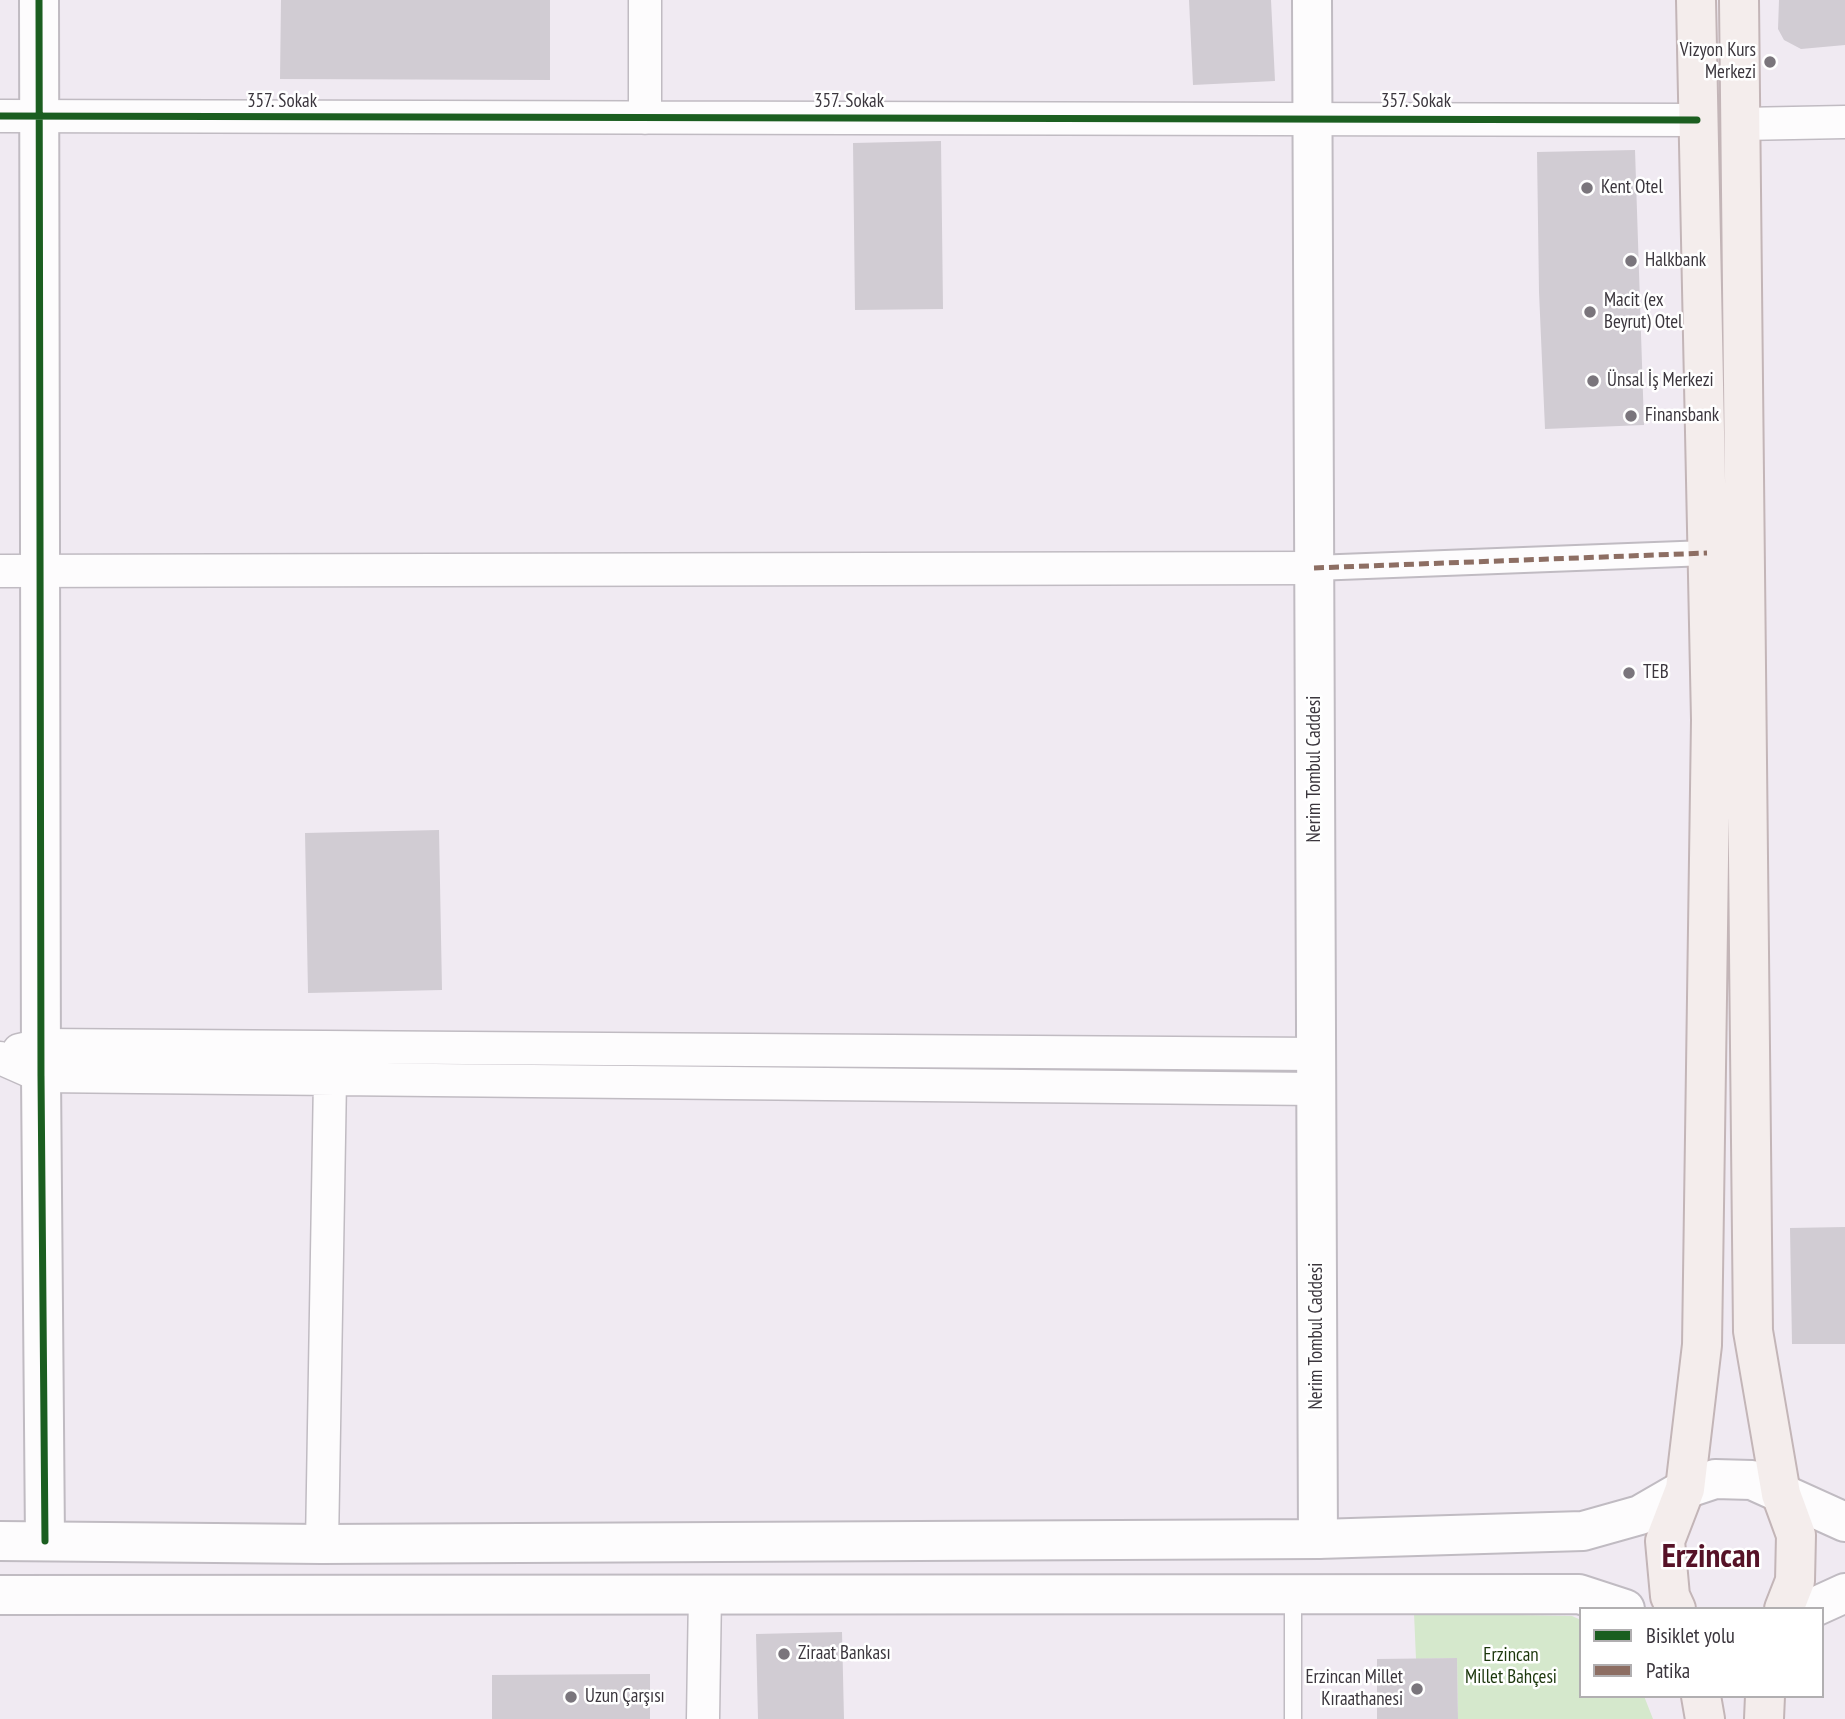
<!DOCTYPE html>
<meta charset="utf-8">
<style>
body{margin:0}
#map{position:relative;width:1845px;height:1719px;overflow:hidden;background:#f0eaf2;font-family:"PT Sans Narrow",sans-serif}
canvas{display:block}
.legend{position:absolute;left:1579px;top:1607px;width:245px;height:91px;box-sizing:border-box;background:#fff;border:2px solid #b1afb1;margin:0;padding:9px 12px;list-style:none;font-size:21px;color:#3b363d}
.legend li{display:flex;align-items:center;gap:14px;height:35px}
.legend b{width:35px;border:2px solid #b1afb1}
</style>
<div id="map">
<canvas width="1845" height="1719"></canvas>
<ul class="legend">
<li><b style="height:9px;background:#1b5e20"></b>Bisiklet yolu</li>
<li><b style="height:9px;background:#8d6e63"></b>Patika</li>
</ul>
</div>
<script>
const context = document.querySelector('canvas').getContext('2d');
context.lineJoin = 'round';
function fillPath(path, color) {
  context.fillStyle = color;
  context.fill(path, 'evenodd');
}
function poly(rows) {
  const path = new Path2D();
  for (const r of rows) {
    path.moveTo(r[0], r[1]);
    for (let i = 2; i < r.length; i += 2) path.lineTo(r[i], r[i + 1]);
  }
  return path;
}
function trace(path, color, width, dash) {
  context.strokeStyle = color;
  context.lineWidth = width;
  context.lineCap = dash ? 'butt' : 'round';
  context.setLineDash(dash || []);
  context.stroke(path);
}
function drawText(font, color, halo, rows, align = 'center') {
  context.font = font + ' "PT Sans Narrow",sans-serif';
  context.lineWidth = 5;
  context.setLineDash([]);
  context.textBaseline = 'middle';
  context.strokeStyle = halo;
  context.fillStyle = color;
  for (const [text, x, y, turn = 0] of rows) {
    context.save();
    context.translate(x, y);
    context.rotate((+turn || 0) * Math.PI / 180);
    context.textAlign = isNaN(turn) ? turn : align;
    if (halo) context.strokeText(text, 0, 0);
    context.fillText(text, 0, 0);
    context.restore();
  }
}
fillPath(poly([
 [1414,1613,1572,1616,1581,1620,1581,1696,1644,1696,1653,1719,1458,1719,1457,1658,1416,1659]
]), '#d5e8cc');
fillPath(poly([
 [281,0,550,0,550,80,280,79],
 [1189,0,1271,0,1275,81,1193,85],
 [1779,0,1845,0,1845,45,1801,49,1784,40,1778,29],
 [941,141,943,309,855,310,853,143],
 [1635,150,1644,425,1545,429,1539,292,1537,152],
 [439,830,442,990,308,993,305,833],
 [1845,1227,1845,1344,1792,1344,1790,1228],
 [842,1632,844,1719,758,1719,756,1634],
 [1457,1658,1458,1719,1377,1719,1377,1659],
 [650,1674,650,1719,492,1719,492,1675]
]), '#d1ccd3');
const service = poly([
 [1293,1719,1293,1594]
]);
const pedestrian = poly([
 [1314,568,1707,553]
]);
const minor = poly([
 [645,0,645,118],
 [0,116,1697,120],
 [1741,124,1845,122],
 [0,571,1314,568],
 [19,1050,41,1045,1316,1054],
 [0,1058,41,1076,1316,1089],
 [322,1544,330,1079],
 [703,1719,705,1593]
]);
const tertiary = poly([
 [39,0,41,1076,45,1541],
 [1312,0,1318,1539]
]);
const secondary = poly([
 [0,1541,322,1544,1318,1539,1583,1531,1640,1515,1685,1489,1715,1479,1752,1480,1845,1522],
 [0,1595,1579,1594,1625,1609],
 [1810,1609,1845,1593]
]);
const primary = poly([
 [1739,0,1753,1331,1781,1494,1796,1535,1795,1581,1784,1609],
 [1676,1609,1670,1596,1665,1541,1685,1489,1702,1345,1711,720,1696,0],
 [1701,1696,1705,1719],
 [1764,1719,1765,1696]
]);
trace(service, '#c0bbc2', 19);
trace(pedestrian, '#c0bbc2', 28);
trace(minor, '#c0bbc2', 35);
trace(tertiary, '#c0bbc2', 42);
trace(secondary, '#c0bbc2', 42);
trace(primary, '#c3b5b7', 42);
trace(service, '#fdfcfd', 16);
trace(pedestrian, '#fdfcfd', 24);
trace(minor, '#fdfcfd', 32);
trace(tertiary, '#fdfcfd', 38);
trace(secondary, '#fdfcfd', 38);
trace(primary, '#f4edec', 38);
trace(poly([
 [1314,568,1707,553]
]), '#8d6e63', 5, [10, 5]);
trace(poly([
 [39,0,41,1076,45,1541],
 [0,116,1697,120]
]), '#1b5e20', 7);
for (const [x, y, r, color] of [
 [1770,62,7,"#7a757c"],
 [1587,188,7,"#7a757c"],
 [1631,261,7,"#7a757c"],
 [1590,312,7,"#7a757c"],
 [1593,381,7,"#7a757c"],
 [1631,416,7,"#7a757c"],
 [1629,673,7,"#7a757c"],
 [784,1654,7,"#7a757c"],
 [1417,1689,7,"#7a757c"],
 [571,1697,7,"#7a757c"]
]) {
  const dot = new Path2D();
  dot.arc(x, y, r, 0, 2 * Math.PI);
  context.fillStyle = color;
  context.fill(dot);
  trace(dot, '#fff', 2.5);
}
drawText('19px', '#3b363d', '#fff', [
 ["Vizyon Kurs",1756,51,"right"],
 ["Merkezi",1756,73,"right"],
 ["Kent Otel",1601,188],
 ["Halkbank",1645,261],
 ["Macit (ex",1604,301],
 ["Beyrut) Otel",1604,323],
 ["Ünsal İş Merkezi",1607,381],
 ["Finansbank",1645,416],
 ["TEB",1643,673],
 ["Ziraat Bankası",798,1654],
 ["Erzincan Millet",1403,1678,"right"],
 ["Kıraathanesi",1403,1700,"right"],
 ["Uzun Çarşısı",585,1697]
], 'left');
drawText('19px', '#3b363d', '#fff', [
 ["357. Sokak",282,102],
 ["357. Sokak",849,102],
 ["357. Sokak",1416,102],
 ["Nerim Tombul Caddesi",1315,769,-90],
 ["Nerim Tombul Caddesi",1317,1336,-90]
]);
drawText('19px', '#1c370c', '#fff', [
 ["Erzincan",1511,1656],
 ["Millet Bahçesi",1511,1678]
]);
drawText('bold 33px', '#561227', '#fff', [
 ["Erzincan",1711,1558]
]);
</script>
